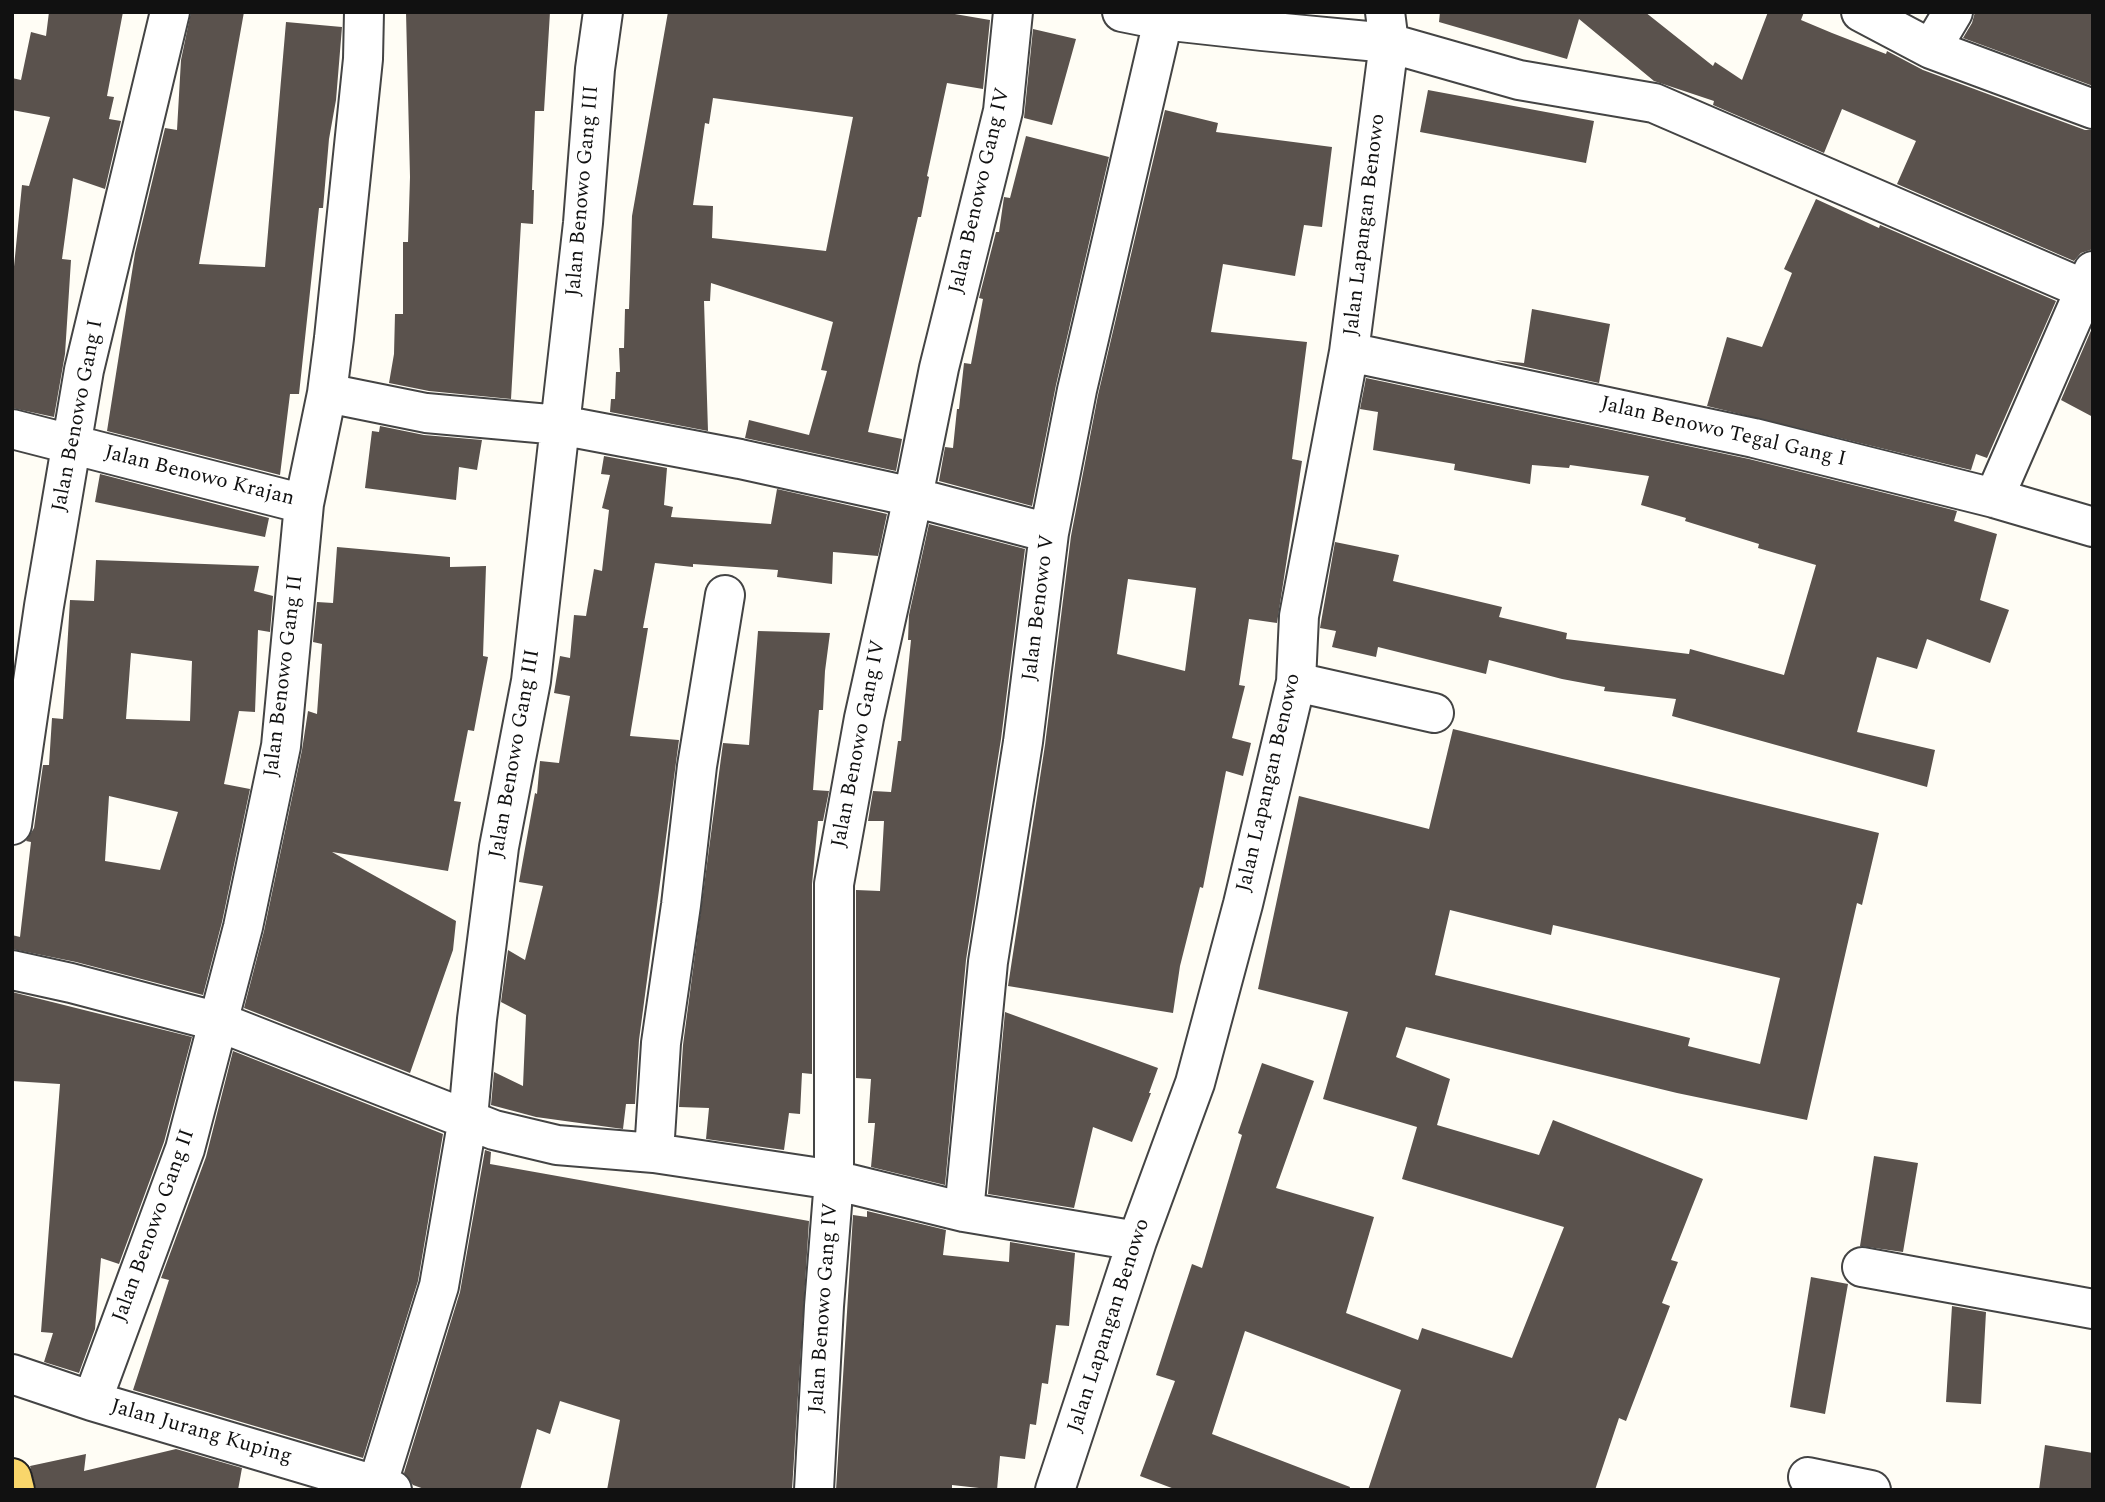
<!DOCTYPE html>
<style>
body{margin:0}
#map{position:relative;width:2105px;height:1502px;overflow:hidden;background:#fffdf5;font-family:Spectral,serif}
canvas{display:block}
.frame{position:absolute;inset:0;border:14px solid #111;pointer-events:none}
</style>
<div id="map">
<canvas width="2105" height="1502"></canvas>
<div class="frame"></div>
</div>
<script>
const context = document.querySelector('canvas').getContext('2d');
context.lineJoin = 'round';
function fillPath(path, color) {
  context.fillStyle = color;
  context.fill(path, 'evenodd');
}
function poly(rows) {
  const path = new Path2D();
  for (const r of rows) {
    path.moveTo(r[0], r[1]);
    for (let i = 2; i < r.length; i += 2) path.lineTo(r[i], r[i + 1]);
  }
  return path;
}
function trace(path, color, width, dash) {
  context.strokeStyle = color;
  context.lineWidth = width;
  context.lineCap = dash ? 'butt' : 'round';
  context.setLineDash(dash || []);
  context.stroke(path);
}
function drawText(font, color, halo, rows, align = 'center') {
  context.font = font + ' Spectral,serif';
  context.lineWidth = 7;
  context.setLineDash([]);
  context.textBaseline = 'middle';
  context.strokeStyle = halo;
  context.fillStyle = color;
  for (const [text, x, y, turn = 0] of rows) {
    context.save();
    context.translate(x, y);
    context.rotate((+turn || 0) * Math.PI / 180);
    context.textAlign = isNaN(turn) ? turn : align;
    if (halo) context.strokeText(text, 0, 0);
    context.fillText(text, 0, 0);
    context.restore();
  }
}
fillPath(poly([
 [49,12,123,12,107,96,114,97,109,119,121,121,105,189,73,178,62,259,71,260,65,354,54,417,12,408,12,287,22,185,29,186,50,117,12,110,12,78,21,80,31,32,46,36],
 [191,12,244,12,199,264,265,267,286,22,342,27,336,100,329,139,323,208,319,208,299,394,290,394,280,475,107,431,135,253,165,128,177,130,181,60],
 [406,12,550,12,544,111,535,111,532,190,534,190,533,224,521,223,511,399,429,391,389,383,394,354,395,314,403,314,403,242,408,242,410,177],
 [668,12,943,12,990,20,983,89,947,83,927,176,929,177,921,217,918,217,868,432,902,439,896,471,745,438,749,420,809,435,827,371,821,370,833,322,711,283,710,301,704,301,708,431,610,412,611,399,615,399,616,372,620,372,619,348,624,348,625,309,629,309,632,216],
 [713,98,853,117,826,251,712,238,713,206,693,205,705,123,709,124],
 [1440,12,1645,12,1713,66,1715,62,1742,80,1768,12,1804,12,1801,20,1832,33,1886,54,1887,51,1923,70,2085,130,2093,130,2093,249,2081,253,2074,261,1897,184,1916,141,1842,109,1824,153,1713,105,1714,101,1654,81,1579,19,1567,59,1439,22],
 [1975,12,2093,12,2093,86,1963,38,1972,23],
 [1033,29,1076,39,1052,125,1024,118],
 [1428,90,1594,121,1586,163,1420,132],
 [1165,110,1218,123,1216,132,1332,147,1322,227,1304,225,1295,276,1223,264,1211,332,1307,342,1292,459,1302,461,1277,623,1249,619,1239,685,1245,686,1232,738,1251,743,1243,776,1226,771,1203,888,1200,887,1180,966,1173,1013,1008,986,1045,745,1071,536,1098,395],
 [1128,579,1196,588,1185,671,1117,654],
 [1026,136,1109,157,1056,385,1032,506,939,481,945,447,953,448,957,409,959,409,964,363,971,364,983,299,979,298,996,232,999,232,1004,197,1010,198],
 [1816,199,1879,228,1880,225,2056,301,1987,458,1976,454,1971,470,1707,406,1727,337,1762,347,1792,273,1784,269],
 [1532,309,1610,324,1599,383,1494,360,1524,363],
 [2093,326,2093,417,2061,400],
 [1366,378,1749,459,1957,511,1954,521,1997,534,1980,600,2009,610,1990,663,1927,639,1917,669,1877,657,1857,732,1935,750,1927,787,1672,716,1676,699,1604,691,1605,687,1562,679,1489,660,1486,674,1378,647,1376,657,1332,647,1336,631,1320,628,1335,542,1399,555,1393,581,1502,607,1499,617,1567,633,1566,639,1689,654,1690,649,1784,675,1816,565,1758,548,1759,544,1685,521,1686,518,1641,505,1649,476,1570,465,1569,468,1532,465,1530,484,1454,470,1455,464,1373,450,1378,412,1360,409],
 [380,426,424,435,482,440,477,470,459,467,456,500,365,488,372,431,379,432],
 [604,456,667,468,664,505,673,507,671,517,771,524,777,489,887,514,878,556,833,552,832,584,777,577,778,570,693,564,693,567,655,563,643,628,648,628,630,736,679,740,639,1040,635,1104,626,1104,623,1129,536,1117,491,1105,494,1072,523,1086,526,1015,501,1002,508,950,525,960,543,886,519,882,535,793,537,794,540,761,559,763,570,696,554,693,560,656,570,658,574,615,586,616,594,569,602,571,609,510,602,508,610,475,601,474],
 [100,474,269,518,265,537,95,502],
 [929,524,1025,549,1001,739,966,960,945,1185,871,1167,875,1123,868,1123,871,1079,856,1078,856,890,880,891,884,821,868,821,873,791,891,792,898,741,901,741,911,640,908,640,909,615],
 [337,547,450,557,450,567,486,566,483,656,488,657,474,731,468,730,454,801,461,802,448,871,332,852,456,921,453,950,410,1073,244,1008,264,931,302,750,308,711,317,714,322,644,313,642,317,602,333,603],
 [96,560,259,566,254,591,273,596,270,632,258,630,255,712,239,711,224,784,250,789,222,922,203,995,76,962,12,949,12,935,20,937,31,842,26,841,34,828,43,765,49,765,52,718,63,719,70,600,94,601],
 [131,653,192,661,190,721,126,719],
 [109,796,178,812,160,870,105,861],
 [758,631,830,633,825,671,823,710,819,710,813,790,829,791,823,821,818,821,812,884,812,1074,802,1073,800,1114,789,1113,784,1150,706,1139,709,1108,679,1107,683,1045,723,743,749,745],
 [1453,729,1879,833,1862,905,1857,903,1807,1120,1677,1093,1406,1027,1396,1057,1450,1079,1437,1125,1539,1155,1553,1120,1703,1179,1671,1260,1678,1262,1662,1303,1670,1306,1626,1421,1619,1418,1595,1490,1368,1490,1401,1390,1245,1331,1212,1434,1350,1487,1349,1490,1177,1490,1140,1476,1175,1381,1156,1375,1192,1264,1202,1268,1242,1135,1238,1133,1262,1063,1314,1081,1276,1188,1374,1217,1346,1313,1418,1340,1422,1328,1512,1358,1564,1227,1402,1179,1417,1127,1323,1099,1348,1012,1258,989,1299,796,1429,829],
 [1450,910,1551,935,1553,925,1780,978,1760,1064,1688,1046,1690,1038,1435,975],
 [12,992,192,1037,164,1142,119,1264,101,1258,95,1329,79,1373,44,1362,53,1333,41,1332,60,1084,12,1081],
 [1005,1012,1158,1068,1149,1093,1151,1093,1132,1142,1093,1127,1074,1208,988,1194],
 [233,1051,443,1134,418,1281,363,1458,133,1390,169,1280,161,1278,206,1157],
 [485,1150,491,1152,490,1164,809,1221,792,1490,607,1490,620,1420,560,1401,550,1434,537,1429,520,1490,427,1490,413,1485,404,1473,460,1292],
 [1874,1156,1918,1163,1903,1252,1860,1246],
 [867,1211,946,1230,943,1255,1009,1262,1010,1242,1075,1253,1069,1326,1056,1325,1048,1384,1042,1383,1036,1425,1030,1424,1025,1459,1000,1456,997,1490,952,1485,952,1490,836,1490,853,1215,867,1217],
 [1811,1277,1848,1284,1825,1414,1790,1407],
 [1952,1306,1986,1312,1981,1404,1946,1402],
 [2045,1445,2093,1453,2093,1490,2039,1490],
 [176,1449,242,1468,238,1490,36,1490,30,1466,86,1454,84,1471]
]), '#5a524d');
const minor = poly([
 [1122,12,1162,20,1262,31,1389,43,1519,80,1654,103,2084,289],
 [1861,12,1931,49,2093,109],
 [1931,49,1953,12],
 [1349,352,1754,438,1994,498,2093,527],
 [327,393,426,413,560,425,740,459,913,497,1049,533],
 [12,429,304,504],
 [1994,498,2093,271],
 [1296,682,1434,713],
 [12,825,44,606,84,370,170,12],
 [12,970,71,983,219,1022,494,1130,557,1145,654,1153,834,1180,964,1212,1137,1241],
 [654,1153,661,1043,681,905,697,766,725,595],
 [964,1212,988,962,1023,742,1049,533,1077,390,1165,12],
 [1862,1267,2093,1309],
 [12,1374,92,1401,392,1490],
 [92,1401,185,1149,243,927,281,746,304,504,327,393,334,338,363,59,364,12],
 [1808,1477,1871,1490],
 [377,1486,439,1286,468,1118,477,1019,499,847,531,681,583,223,595,69,603,12],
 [814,1490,824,1306,834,1180,834,884,864,718,913,497,939,368,1003,111,1013,12],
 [1055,1490,1137,1241,1195,1083,1243,904,1296,682,1299,616,1349,352,1389,43,1385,12]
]);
const major = poly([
 [12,1478,15,1490]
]);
trace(minor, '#444', 42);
trace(major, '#222', 42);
trace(minor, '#fff', 38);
trace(major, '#f9d66b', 38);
drawText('21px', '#111', '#fff', [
 ["Jalan Benowo Gang III",584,191,-85],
 ["Jalan Benowo Gang IV",981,191,-77],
 ["Jalan Lapangan Benowo",1366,225,-83],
 ["Jalan Benowo Gang I",79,416,-79],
 ["Jalan Benowo Tegal Gang I",1723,433,13],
 ["Jalan Benowo Krajan",199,477,14],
 ["Jalan Benowo V",1040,608,-83],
 ["Jalan Benowo Gang II",285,676,-83],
 ["Jalan Benowo Gang IV",860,744,-79],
 ["Jalan Benowo Gang III",516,754,-80],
 ["Jalan Lapangan Benowo",1270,783,-77],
 ["Jalan Benowo Gang II",155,1226,-70],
 ["Jalan Benowo Gang IV",825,1308,-86],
 ["Jalan Lapangan Benowo",1110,1326,-72],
 ["Jalan Jurang Kuping",201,1433,16]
]);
</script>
